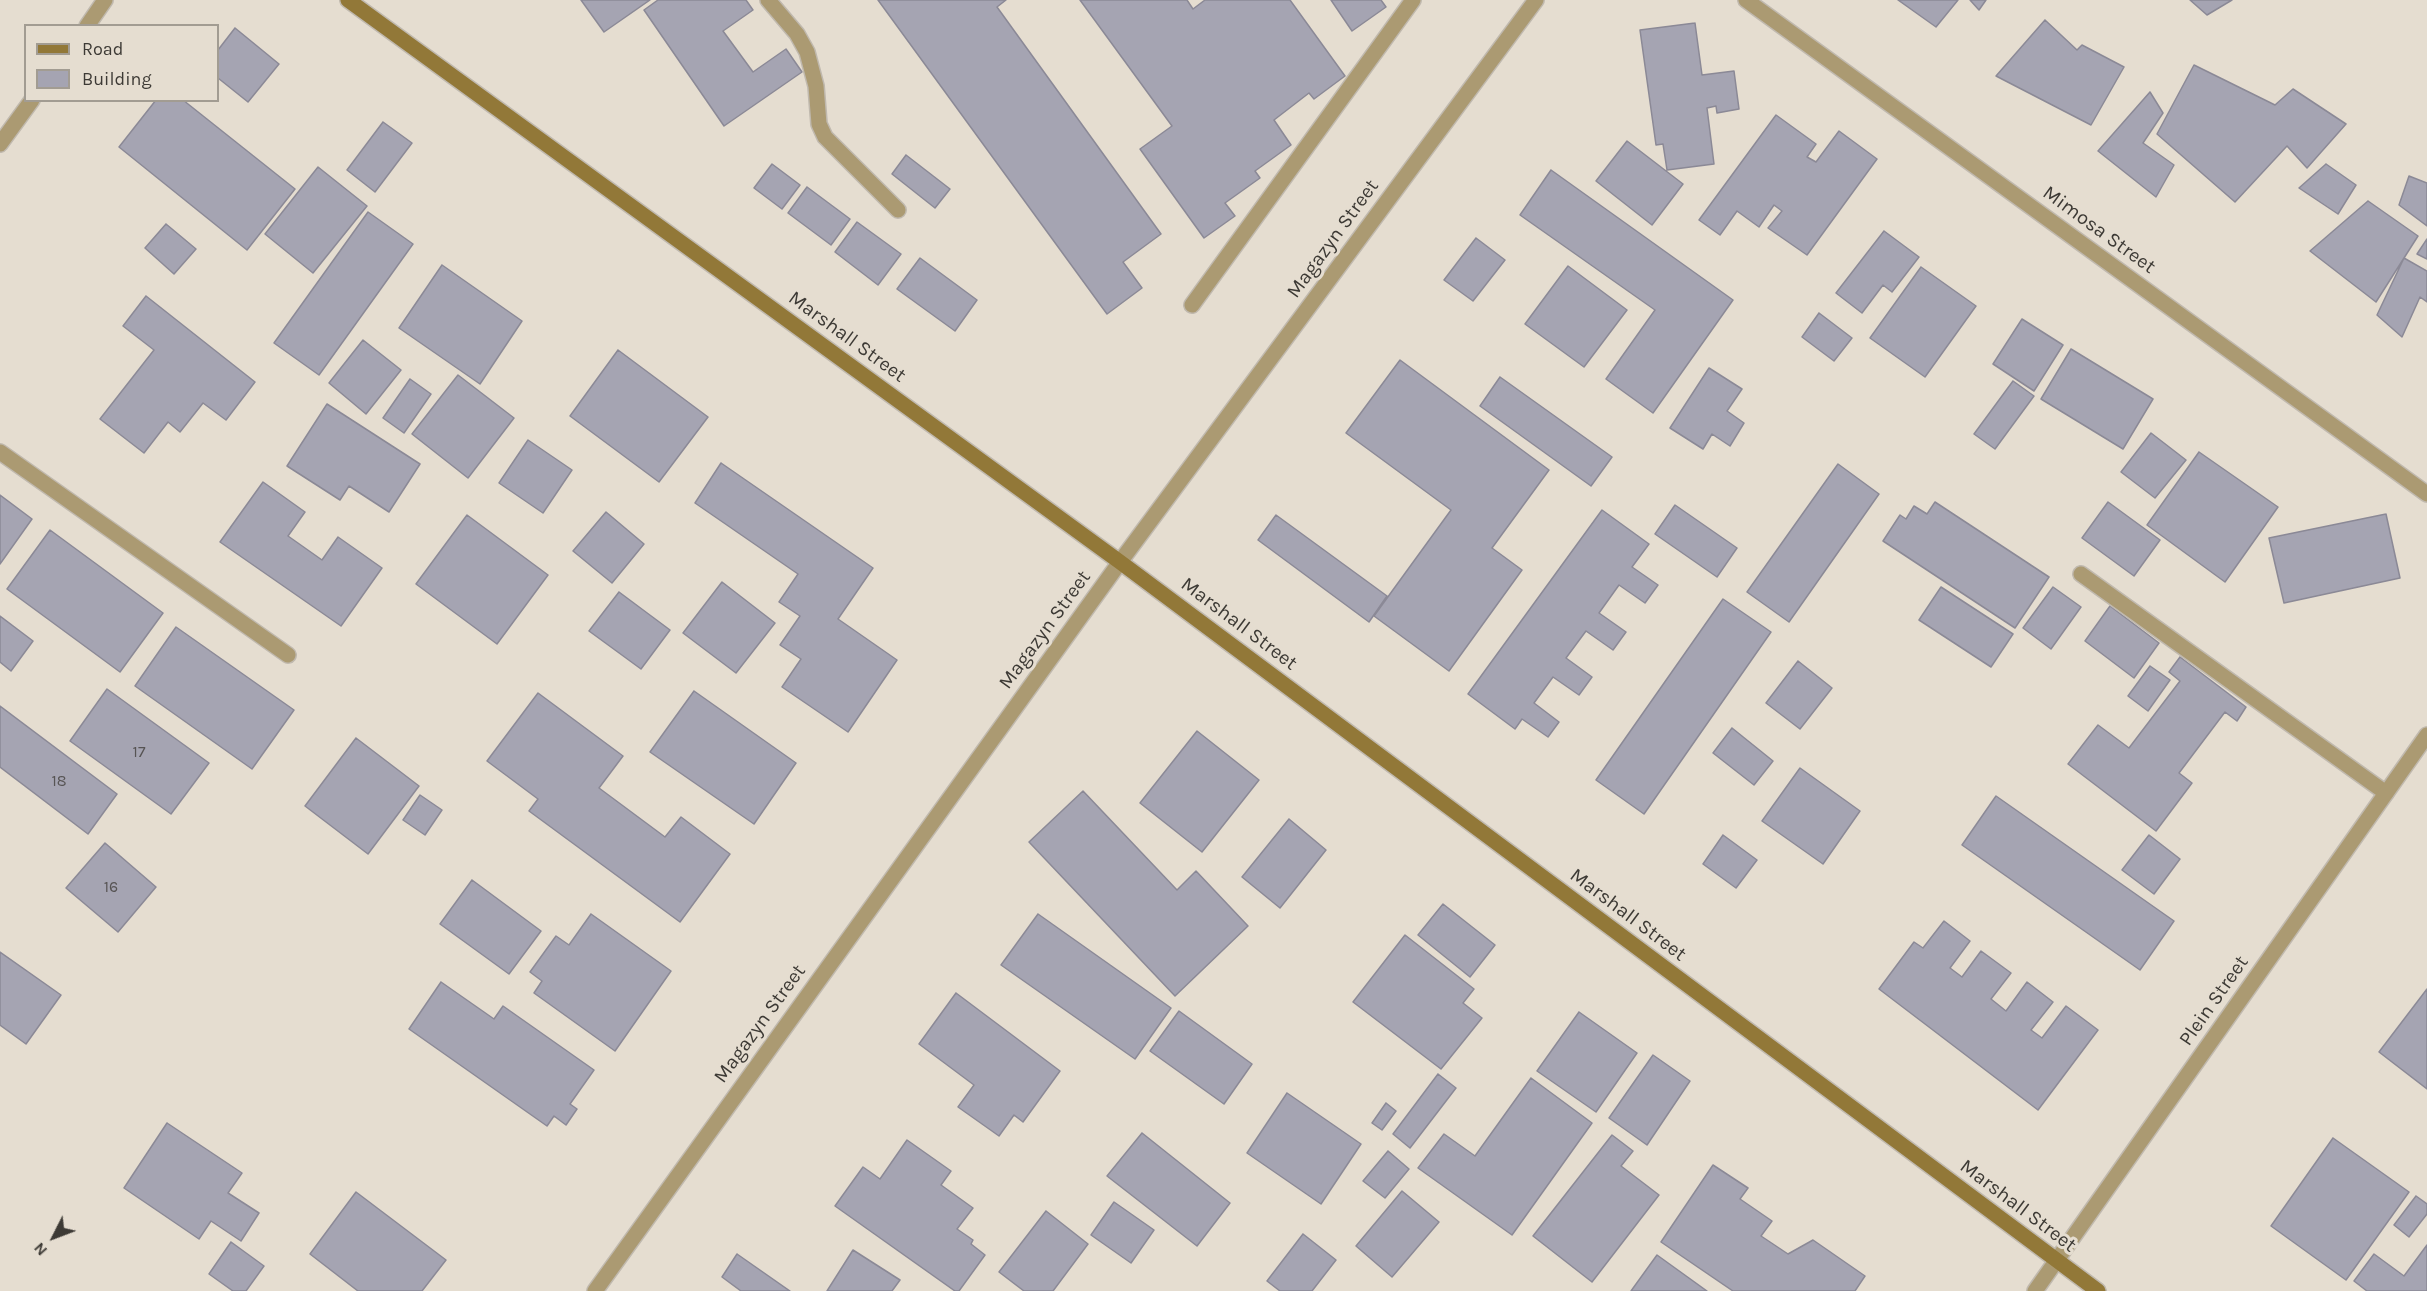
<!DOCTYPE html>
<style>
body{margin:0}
#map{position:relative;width:2427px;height:1291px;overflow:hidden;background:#e5ddd0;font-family:Karla,sans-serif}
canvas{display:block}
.legend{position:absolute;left:24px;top:24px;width:195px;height:78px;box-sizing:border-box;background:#e5ddd0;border:2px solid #a29c92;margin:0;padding:8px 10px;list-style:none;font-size:18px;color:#3d3a35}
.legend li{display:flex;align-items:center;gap:12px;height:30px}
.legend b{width:30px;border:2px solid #a29c92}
.north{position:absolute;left:24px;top:1207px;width:60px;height:60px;-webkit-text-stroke:4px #e5ddd0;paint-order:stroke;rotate:228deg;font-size:16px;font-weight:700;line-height:24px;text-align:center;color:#3d3a35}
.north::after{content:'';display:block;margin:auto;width:21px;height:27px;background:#3d3a35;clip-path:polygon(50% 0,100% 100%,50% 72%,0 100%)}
</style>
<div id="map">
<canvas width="2427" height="1291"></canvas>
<ul class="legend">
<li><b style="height:8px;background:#927838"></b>Road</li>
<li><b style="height:16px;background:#a5a4b2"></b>Building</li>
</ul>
<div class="north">N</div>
</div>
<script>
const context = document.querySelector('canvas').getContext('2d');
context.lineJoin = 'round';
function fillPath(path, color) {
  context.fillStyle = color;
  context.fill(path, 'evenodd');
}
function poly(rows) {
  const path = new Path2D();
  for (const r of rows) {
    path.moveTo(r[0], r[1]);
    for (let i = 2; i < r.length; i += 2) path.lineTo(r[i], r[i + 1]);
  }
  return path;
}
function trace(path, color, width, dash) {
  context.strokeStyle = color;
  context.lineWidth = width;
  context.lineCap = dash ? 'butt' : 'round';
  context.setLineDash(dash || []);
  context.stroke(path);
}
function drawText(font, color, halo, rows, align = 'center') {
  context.font = font + ' Karla,sans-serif';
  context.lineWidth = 6;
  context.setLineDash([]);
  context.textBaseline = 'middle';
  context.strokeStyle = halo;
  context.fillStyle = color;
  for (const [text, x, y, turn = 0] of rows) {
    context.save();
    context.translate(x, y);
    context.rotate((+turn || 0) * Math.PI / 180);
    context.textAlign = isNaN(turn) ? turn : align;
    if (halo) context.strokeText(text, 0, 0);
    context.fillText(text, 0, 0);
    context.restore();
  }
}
const building = poly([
 [581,0,650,0,604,32,581,0],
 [658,0,746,0,753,10,723,31,753,72,786,49,802,72,724,126,644,10,658,0],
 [878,0,1006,0,997,7,1161,234,1123,262,1142,288,1107,314,878,0],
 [1080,0,1187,0,1193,9,1205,0,1290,0,1345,76,1314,99,1309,93,1274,120,1291,145,1255,171,1260,178,1225,203,1235,216,1204,238,1140,149,1172,126,1080,0],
 [1331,0,1381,0,1386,7,1352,31,1331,0],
 [1898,0,1958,0,1936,27,1898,0],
 [1970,0,1986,0,1979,10,1970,0],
 [2190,0,2232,0,2207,15,2190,0],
 [2045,20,2077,50,2082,45,2124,67,2091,125,1996,76,2045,20],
 [1695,23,1702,75,1734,71,1739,109,1717,113,1716,106,1707,108,1714,164,1667,170,1663,144,1656,145,1640,30,1695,23],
 [235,28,279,64,248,102,218,78,218,50,235,28],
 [2194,65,2275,105,2293,89,2346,124,2307,168,2287,146,2235,202,2157,134,2194,65],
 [2150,92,2163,113,2143,143,2174,165,2156,197,2098,151,2150,92],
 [156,100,183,100,295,189,247,250,119,147,156,100],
 [1776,115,1816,144,1807,157,1816,162,1839,131,1877,159,1807,255,1768,228,1782,211,1774,205,1759,227,1737,211,1720,235,1699,220,1776,115],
 [383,122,412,143,375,192,347,170,383,122],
 [1627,141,1683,184,1652,225,1596,181,1627,141],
 [906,155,950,189,935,208,892,174,906,155],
 [772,164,800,185,782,209,754,188,772,164],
 [2326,164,2356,185,2338,214,2299,188,2326,164],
 [318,167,367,206,313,273,265,234,318,167],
 [1551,170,1733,300,1653,413,1606,379,1655,310,1520,215,1551,170],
 [2409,176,2427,183,2427,226,2399,205,2409,176],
 [807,187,850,219,831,245,788,213,807,187],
 [2368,201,2418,236,2376,302,2310,251,2368,201],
 [368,212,413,244,319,375,274,343,368,212],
 [857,222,901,254,878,285,835,252,857,222],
 [166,224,196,249,174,274,145,248,166,224],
 [1884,231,1919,257,1892,292,1883,285,1862,313,1836,293,1884,231],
 [1476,238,1505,260,1473,301,1444,280,1476,238],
 [2427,239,2427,259,2417,254,2427,239],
 [920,258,977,300,955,331,897,289,920,258],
 [2404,258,2427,271,2427,302,2420,297,2402,337,2377,315,2404,258],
 [442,265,522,321,480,384,399,328,442,265],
 [1568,266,1627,310,1584,367,1525,324,1568,266],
 [1921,267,1976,306,1925,377,1870,338,1921,267],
 [146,296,255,382,226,420,203,403,180,432,168,422,144,453,100,419,154,350,123,326,146,296],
 [1819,313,1852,338,1834,361,1802,337,1819,313],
 [2022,319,2063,345,2034,391,1993,364,2022,319],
 [363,340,401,370,366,414,329,383,363,340],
 [2071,349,2153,399,2123,449,2041,399,2071,349],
 [618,350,708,417,659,482,570,416,618,350],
 [1400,360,1549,470,1492,548,1522,570,1449,671,1374,616,1451,510,1346,433,1400,360],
 [1709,368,1742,389,1727,411,1744,423,1730,446,1712,434,1703,449,1670,428,1709,368],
 [458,375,514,418,468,478,412,434,458,375],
 [1500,377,1612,457,1591,486,1480,406,1500,377],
 [410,379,431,394,404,433,383,418,410,379],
 [2013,381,2034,396,1995,449,1974,434,2013,381],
 [327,404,420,464,389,512,349,486,340,500,287,466,327,404],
 [2151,433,2186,460,2155,498,2121,472,2151,433],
 [528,440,572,470,543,513,499,483,528,440],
 [2199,452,2278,507,2225,582,2147,525,2199,452],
 [721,463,873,568,838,619,897,660,848,732,782,687,801,659,780,645,800,616,779,602,798,574,695,503,721,463],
 [1838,464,1879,494,1789,622,1747,592,1838,464],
 [263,482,305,512,288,536,322,560,338,537,382,568,341,626,220,542,263,482],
 [0,495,32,519,0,564,0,495],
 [1935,502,2049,577,2015,628,1883,541,1900,515,1906,519,1914,506,1927,514,1935,502],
 [2108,502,2160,540,2134,576,2082,538,2108,502],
 [1675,505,1737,548,1717,577,1655,534,1675,505],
 [1602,510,1649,544,1632,567,1658,585,1645,603,1619,585,1599,613,1626,632,1613,650,1586,631,1566,658,1592,677,1579,695,1553,677,1534,703,1559,722,1548,737,1522,719,1515,729,1468,694,1602,510],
 [606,512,644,544,612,583,573,551,606,512],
 [2386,514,2400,578,2284,603,2269,538,2386,514],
 [467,515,548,575,497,644,416,584,467,515],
 [1276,515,1387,596,1369,622,1258,540,1276,515],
 [50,530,163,613,120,672,7,589,50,530],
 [722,582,775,623,736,673,683,633,722,582],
 [1941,587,2013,634,1991,667,1919,620,1941,587],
 [2053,587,2081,607,2051,649,2023,628,2053,587],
 [619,592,670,630,641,669,589,631,619,592],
 [1723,599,1771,632,1644,814,1596,780,1723,599],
 [2110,606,2159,643,2134,678,2085,641,2110,606],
 [0,616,33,641,11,671,0,662,0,616],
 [176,627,294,710,252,769,135,686,176,627],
 [2180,657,2246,707,2237,721,2225,712,2179,773,2192,783,2156,831,2068,764,2098,725,2129,748,2180,681,2169,672,2180,657],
 [1798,661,1832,688,1800,729,1766,703,1798,661],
 [2150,666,2170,680,2148,711,2128,696,2150,666],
 [107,689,209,763,171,814,70,741,107,689],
 [694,691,796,763,754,824,650,752,694,691],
 [538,693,623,756,599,788,665,837,681,817,730,854,680,922,529,811,538,799,487,761,538,693],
 [0,706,117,794,88,834,0,767,0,706],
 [1732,728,1773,761,1754,785,1713,753,1732,728],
 [1197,731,1259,780,1202,852,1140,803,1197,731],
 [356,738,419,786,368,854,305,806,356,738],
 [1800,768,1860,811,1823,864,1762,821,1800,768],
 [1083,791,1177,890,1196,871,1248,926,1175,996,1029,842,1083,791],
 [420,795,442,810,425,835,403,820,420,795],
 [1996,796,2174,921,2140,970,1962,845,1996,796],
 [1289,819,1326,850,1280,908,1242,877,1289,819],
 [1723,835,1757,860,1736,888,1703,864,1723,835],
 [2149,835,2180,859,2154,894,2122,870,2149,835],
 [105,843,156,887,118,932,66,888,105,843],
 [472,880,541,931,509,974,440,924,472,880],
 [1443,904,1495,945,1470,977,1418,935,1443,904],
 [591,914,671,971,615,1051,534,993,542,981,530,972,556,936,569,945,591,914],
 [1038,914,1171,1008,1135,1059,1001,965,1038,914],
 [1944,921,1970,941,1950,968,1962,977,1981,951,2011,973,1991,999,2006,1011,2027,982,2053,1002,2031,1030,2042,1038,2066,1006,2098,1030,2038,1110,1879,989,1914,942,1923,948,1944,921],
 [1405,935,1474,989,1463,1003,1482,1018,1441,1069,1353,1002,1405,935],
 [0,952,61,995,26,1044,0,1025,0,952],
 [441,982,494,1019,503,1006,594,1070,570,1104,577,1109,566,1125,554,1116,547,1126,409,1029,441,982],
 [2427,989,2427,1089,2379,1052,2427,989],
 [956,993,1060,1071,1023,1122,1014,1115,999,1136,958,1107,974,1085,919,1044,956,993],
 [1179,1011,1252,1064,1224,1104,1150,1051,1179,1011],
 [1579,1012,1637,1053,1596,1112,1537,1071,1579,1012],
 [1653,1055,1690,1081,1647,1145,1609,1118,1653,1055],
 [1438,1074,1456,1088,1410,1148,1393,1134,1438,1074],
 [1531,1078,1592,1123,1512,1235,1418,1168,1444,1134,1475,1156,1531,1078],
 [1287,1093,1361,1144,1321,1204,1247,1153,1287,1093],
 [1386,1103,1396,1111,1382,1130,1372,1123,1386,1103],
 [167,1123,242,1173,228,1193,259,1213,241,1241,211,1221,199,1239,124,1188,167,1123],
 [1142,1133,1230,1203,1197,1246,1107,1176,1142,1133],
 [1612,1135,1633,1151,1621,1166,1659,1195,1592,1282,1533,1236,1612,1135],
 [2333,1138,2409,1192,2346,1280,2271,1226,2333,1138],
 [907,1140,951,1171,941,1185,973,1208,957,1229,973,1240,971,1244,985,1255,959,1291,955,1291,835,1206,863,1167,880,1179,907,1140],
 [1388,1151,1409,1169,1385,1198,1363,1181,1388,1151],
 [1713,1165,1748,1188,1740,1199,1772,1221,1761,1236,1788,1254,1813,1240,1865,1276,1855,1291,1733,1291,1661,1242,1713,1165],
 [1402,1191,1439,1222,1392,1277,1356,1246,1402,1191],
 [356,1192,446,1260,422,1291,358,1291,310,1254,356,1192],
 [2416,1196,2427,1204,2427,1214,2409,1237,2394,1225,2416,1196],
 [1114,1202,1154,1230,1131,1263,1091,1235,1114,1202],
 [1046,1211,1088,1244,1053,1291,1024,1291,999,1272,1046,1211],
 [1303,1234,1336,1260,1312,1291,1280,1291,1267,1281,1303,1234],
 [231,1242,264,1266,246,1291,233,1291,209,1274,231,1242],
 [2427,1245,2427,1291,2367,1291,2354,1281,2374,1254,2404,1276,2427,1245],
 [853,1250,900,1280,892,1291,827,1291,853,1250],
 [737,1254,790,1291,741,1291,722,1277,737,1254],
 [1657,1255,1707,1291,1631,1291,1657,1255]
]);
fillPath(building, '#a5a4b2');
trace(building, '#8b8996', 1.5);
const lane = poly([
 [768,0,797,34,807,52,816,86,819,124,825,137,898,210],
 [1192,305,1413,0],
 [2081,574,2386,793]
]);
const street = poly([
 [1746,0,2427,494],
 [87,26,105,0],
 [0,144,32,100],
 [0,452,288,655],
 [595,1291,1120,562,1536,0],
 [2035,1291,2427,735]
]);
const secondary = poly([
 [348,0,1120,562,2098,1291]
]);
trace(lane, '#c0b9ae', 18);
trace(street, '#c0b9ae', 18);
trace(secondary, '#c0b9ae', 18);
trace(lane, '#ab9a72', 15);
trace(street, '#ab9a72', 15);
trace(secondary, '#927838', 15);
drawText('16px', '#575454', null, [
 ["17",139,752],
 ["18",59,781],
 ["16",111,887]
]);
drawText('20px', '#3d3a35', '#e5ddd0', [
 ["Mimosa Street",2099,230,36],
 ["Magazyn Street",1333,239,-54],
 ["Marshall Street",847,337,36],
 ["Marshall Street",1239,624,37],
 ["Magazyn Street",1045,630,-54],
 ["Marshall Street",1628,915,37],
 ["Plein Street",2214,1001,-55],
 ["Magazyn Street",760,1024,-54],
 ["Marshall Street",2018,1206,37]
]);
</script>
